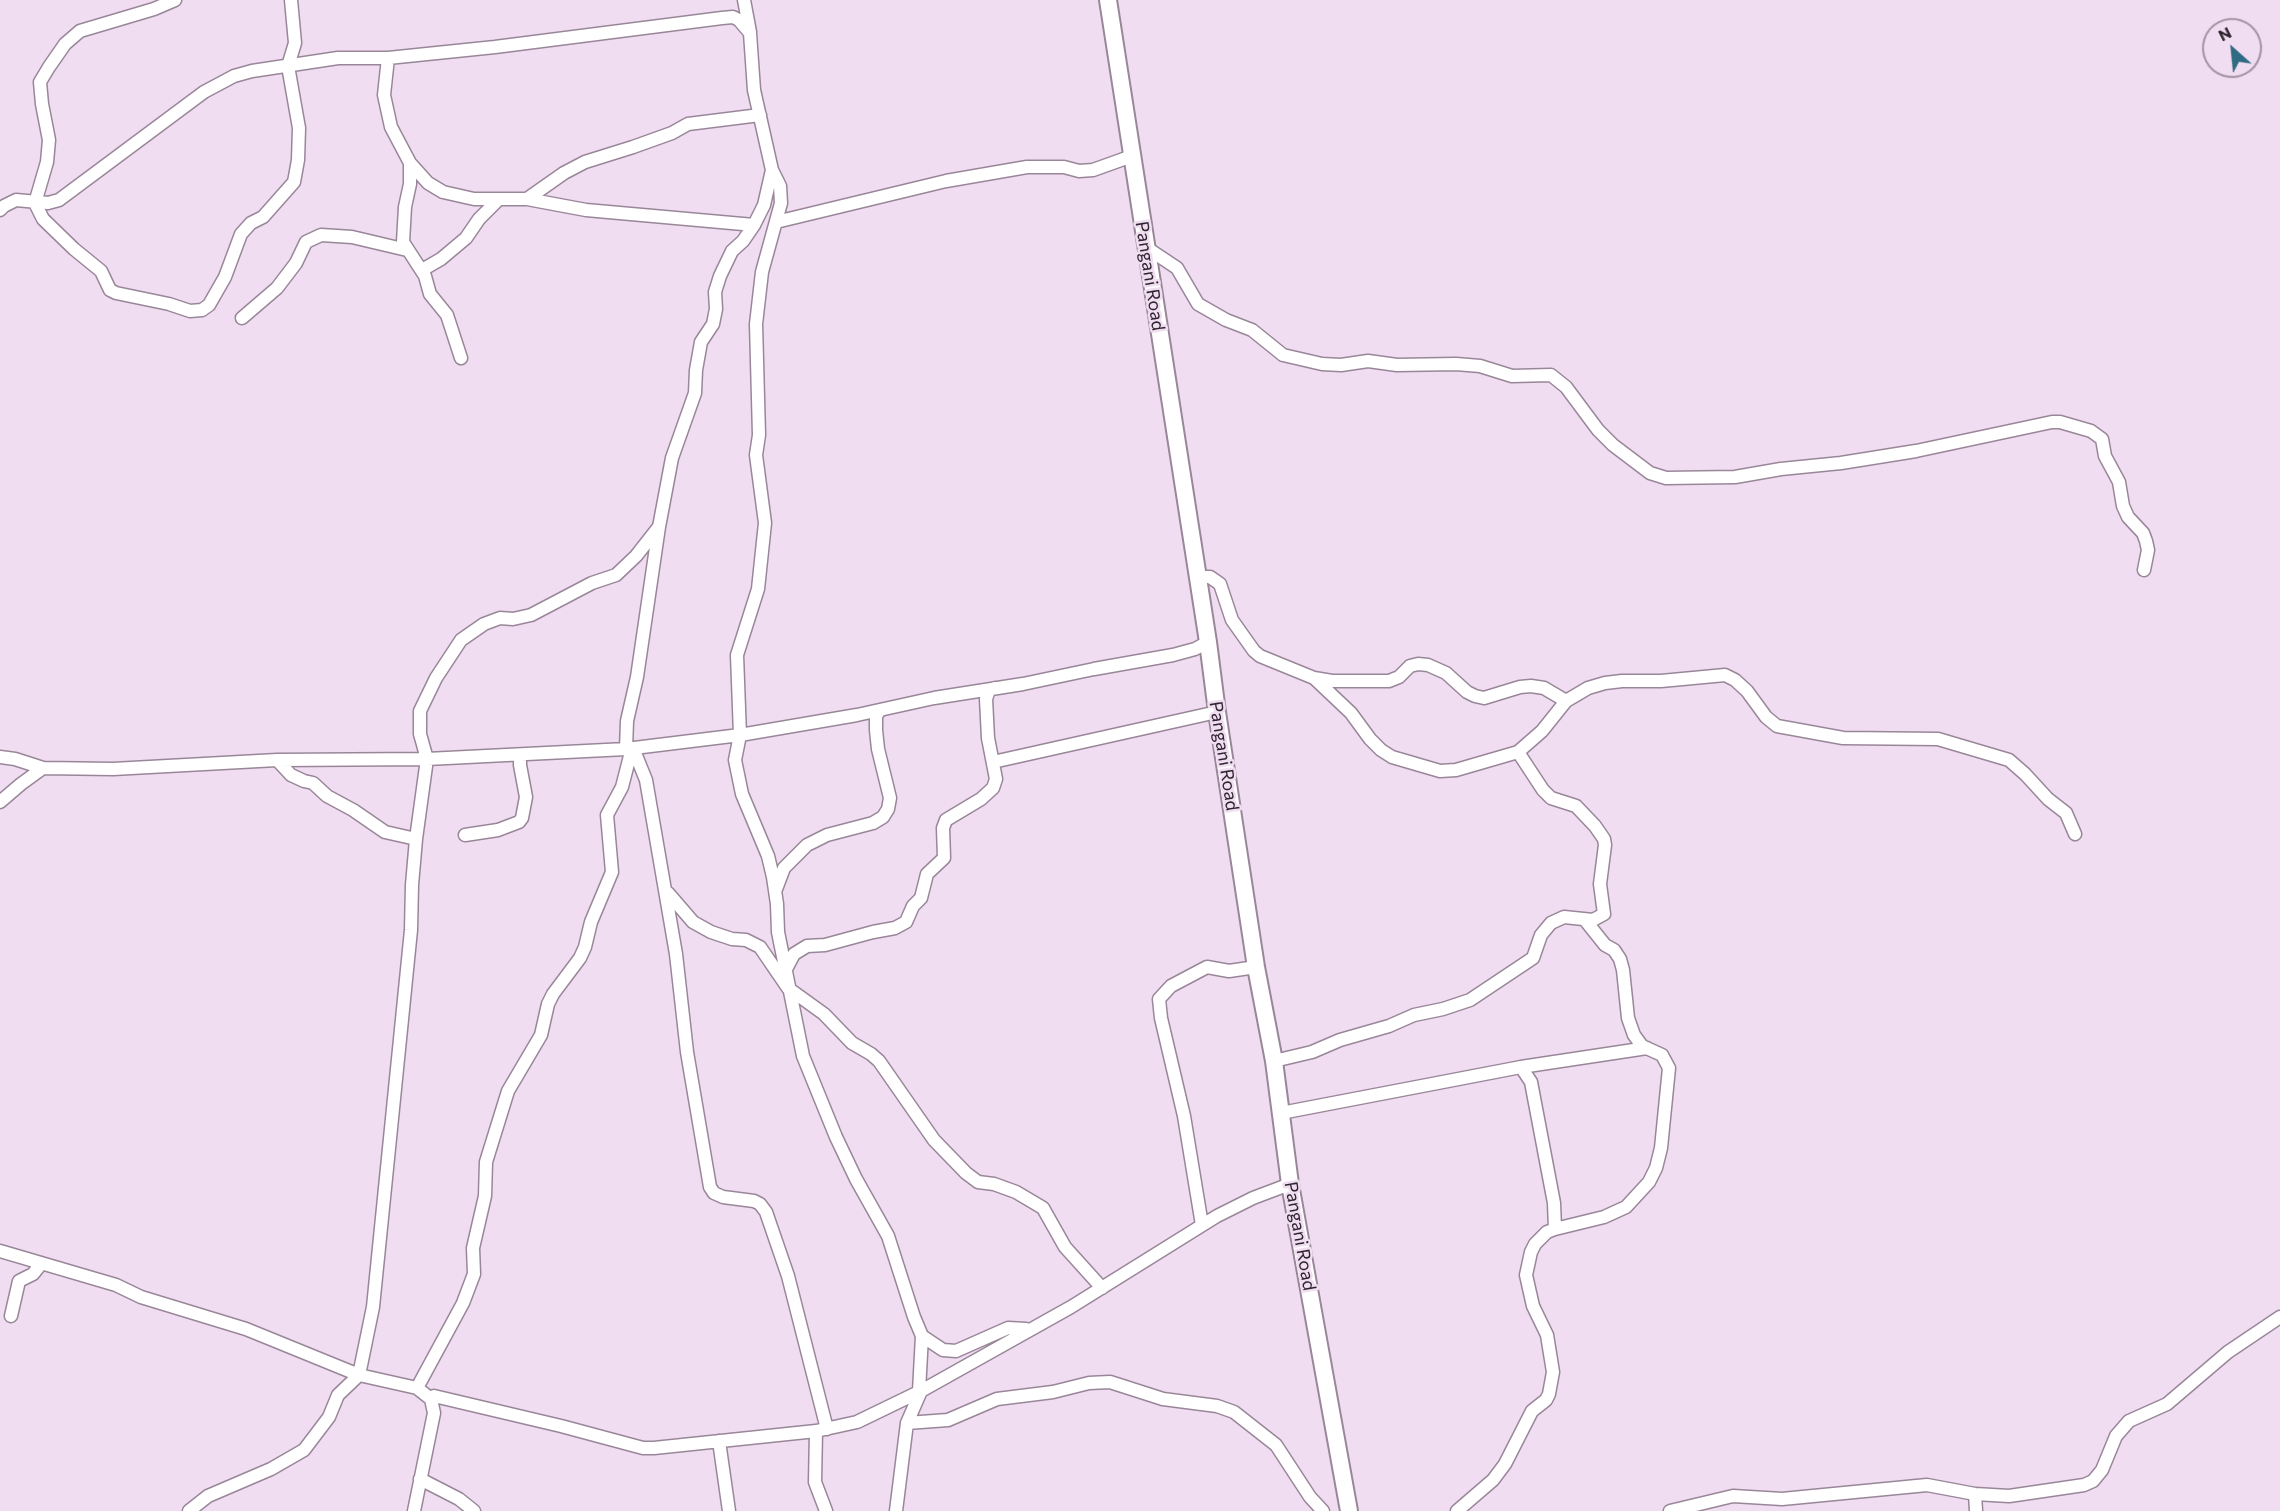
<!DOCTYPE html>
<style>
body{margin:0}
#map{position:relative;width:2280px;height:1511px;overflow:hidden;background:#f1ddf1;font-family:Commissioner,sans-serif}
canvas{display:block}
.north{position:absolute;left:2202px;top:18px;width:60px;height:60px;box-sizing:border-box;background:#f1ddf1;border:2px solid #a293a2;border-radius:50%;rotate:333deg;font-size:16px;font-weight:700;line-height:24px;text-align:center;color:#2c252c}
.north::after{content:'';display:block;margin:auto;width:21px;height:27px;background:#2f6b82;clip-path:polygon(50% 0,100% 100%,50% 72%,0 100%)}
</style>
<div id="map">
<canvas width="2280" height="1511"></canvas>
<div class="north">N</div>
</div>
<script>
const context = document.querySelector('canvas').getContext('2d');
context.lineJoin = 'round';
function poly(rows) {
  const path = new Path2D();
  for (const r of rows) {
    path.moveTo(r[0], r[1]);
    for (let i = 2; i < r.length; i += 2) path.lineTo(r[i], r[i + 1]);
  }
  return path;
}
function trace(path, color, width, dash) {
  context.strokeStyle = color;
  context.lineWidth = width;
  context.lineCap = dash ? 'butt' : 'round';
  context.setLineDash(dash || []);
  context.stroke(path);
}
function drawText(font, color, halo, rows, align = 'center') {
  context.font = font + ' Commissioner,sans-serif';
  context.lineWidth = 5;
  context.setLineDash([]);
  context.textBaseline = 'middle';
  context.strokeStyle = halo;
  context.fillStyle = color;
  for (const [text, x, y, turn = 0] of rows) {
    context.save();
    context.translate(x, y);
    context.rotate((+turn || 0) * Math.PI / 180);
    context.textAlign = isNaN(turn) ? turn : align;
    if (halo) context.strokeText(text, 0, 0);
    context.fillText(text, 0, 0);
    context.restore();
  }
}
const street = poly([
 [175,0,154,9,80,31,65,44,49,67,40,82,42,104,49,140,47,162,35,203,43,219,74,249,101,271,110,290,116,293,169,304,190,311,202,310,209,305,225,277,241,234,251,223,263,217,294,182,298,160,299,128,288,66,295,43,291,0],
 [744,0,750,32],
 [388,58,384,95,391,127,410,163,428,183,443,192,474,199,527,199,586,210,754,225],
 [410,163,410,184,405,207,403,242,425,276,430,294,447,315,461,358],
 [772,170,780,186,781,203,762,272,756,324,759,435,756,455,765,523,758,589,737,655,740,735,735,760,742,794,768,856,773,877,777,904,778,932,803,1056,836,1137,856,1179,888,1236,914,1317,922,1336,919,1391],
 [527,199,564,173,585,162,633,147,672,133,688,124,760,115],
 [0,210,4,206,16,200,48,203,59,200,204,92,234,76,252,71,338,58,388,58,495,47,722,18,733,17,739,20,750,33,754,90,772,170,764,205,754,225,743,241,732,251,720,276,715,292,716,309,713,324,701,342,696,370,695,393,672,458,659,527,637,677,627,721,626,749],
 [776,222,946,181,1027,167,1064,167,1079,171,1093,170,1132,156],
 [1147,248,1177,268,1198,304,1226,320,1252,330,1283,355,1322,364,1341,365,1368,361,1397,365,1456,364,1480,366,1512,376,1551,375,1566,387,1598,430,1613,445,1650,473,1666,478,1735,477,1781,469,1841,463,1916,451,2052,422,2060,422,2091,431,2102,439,2105,456,2119,482,2123,506,2128,517,2143,533,2146,541,2148,550,2144,570],
 [422,270,441,259,466,238,479,219,499,199],
 [242,318,277,288,296,263,306,242,321,235,352,237,407,250],
 [1196,577,1210,577,1220,584,1232,620,1254,651,1260,656,1314,678,1332,681,1389,681,1399,677,1410,666,1418,664,1428,665,1446,673,1467,692,1475,696,1484,698,1520,687,1531,686,1544,688,1566,701],
 [1314,678,1351,713,1370,739,1381,750,1392,757,1440,771,1456,770,1518,752,1542,731,1566,701,1588,688,1605,683,1622,681,1661,681,1725,675,1735,680,1747,691,1766,717,1777,726,1843,738,1938,739,2009,760,2025,774,2048,799,2066,813,2075,834],
 [633,748,646,780,676,954,687,1052,710,1187,714,1193,723,1197,754,1201,760,1204,766,1212,788,1276,827,1429],
 [0,757,15,759,43,768,113,769,277,760,427,759,626,749,740,735,857,715,934,698,1023,684,1094,669,1173,655,1195,649,1208,642],
 [277,760,291,775,304,781,313,783,327,796,353,810,385,832,416,839],
 [993,762,1217,712],
 [0,802,21,784,43,768],
 [465,835,498,830,519,822,522,818,526,797,520,765,520,755],
 [776,889,784,868,807,845,827,835,873,823,883,817,888,809,890,798,878,749,876,730,876,716,880,710],
 [668,893,693,922,711,932,732,939,746,940,760,947,788,988,824,1014,852,1043,871,1054,879,1061,934,1140,966,1173,978,1182,994,1184,1016,1192,1043,1208,1065,1247,1102,1288],
 [785,971,794,954,807,946,825,945,873,932,895,928,906,922,913,906,921,898,927,874,944,858,943,828,946,820,981,799,993,788,996,779,988,738,986,699,989,690,995,688],
 [1274,1061,1312,1052,1340,1040,1389,1026,1414,1015,1443,1009,1470,1000,1533,958,1541,935,1551,923,1564,917,1593,920,1604,914,1600,884,1605,845,1604,839,1595,826,1576,806,1551,798,1543,790,1518,752],
 [1521,1067,1531,1082,1554,1203,1555,1229],
 [1281,1113,1521,1067,1647,1048],
 [1202,1225,1184,1116,1161,1018,1159,999,1171,986,1207,967,1229,971,1256,967],
 [0,1251,116,1285,141,1297,246,1329,359,1375,417,1388,431,1399,434,1396,561,1426,643,1448,654,1448,816,1431,857,1422,921,1391,1071,1307,1217,1216,1253,1198,1290,1184],
 [11,1316,19,1281,33,1274,41,1264],
 [922,1336,943,1350,956,1351,1008,1328,1026,1329],
 [417,1388,463,1303,474,1274,473,1248,485,1196,486,1162,508,1091,541,1035,548,1004,553,994,580,958,585,947,591,922,612,872,607,815,622,787,632,748],
 [907,1423,948,1420,997,1399,1053,1392,1089,1383,1110,1382,1163,1399,1217,1406,1234,1412,1276,1445,1310,1497,1323,1511],
 [816,1431,815,1482,826,1511],
 [719,1441,729,1511],
 [420,1479,459,1499,474,1511],
 [1975,1494,1976,1511],
 [189,1511,208,1496,271,1469,304,1450,329,1417,338,1395,359,1375,373,1307,411,930,412,885,416,839,427,759,420,734,420,711,436,678,461,640,484,624,500,618,513,619,531,615,592,583,616,575,636,556,658,528],
 [414,1511,434,1413,431,1399],
 [896,1511,907,1423,921,1391],
 [1457,1511,1493,1480,1505,1464,1532,1411,1546,1400,1549,1394,1553,1372,1547,1335,1533,1306,1526,1275,1531,1252,1535,1244,1547,1232,1555,1229,1604,1217,1626,1207,1649,1182,1656,1168,1661,1148,1669,1068,1662,1055,1642,1046,1634,1035,1628,1018,1623,970,1620,959,1614,950,1605,945,1585,920],
 [1670,1511,1733,1496,1782,1499,1927,1485,1975,1494,2009,1496,2084,1485,2093,1481,2102,1470,2116,1436,2129,1421,2167,1404,2228,1352,2280,1317]
]);
const secondary = poly([
 [1108,0,1208,642,1217,712,1256,967,1274,1061,1290,1184,1349,1511]
]);
trace(street, '#998799', 15);
trace(secondary, '#998799', 20);
trace(street, '#fff', 12);
trace(secondary, '#fff', 16);
drawText('18px', '#2c252c', '#f1ddf1', [
 ["Pangani Road",1150,276,81],
 ["Pangani Road",1224,756,81],
 ["Pangani Road",1300,1236,80]
]);
</script>
